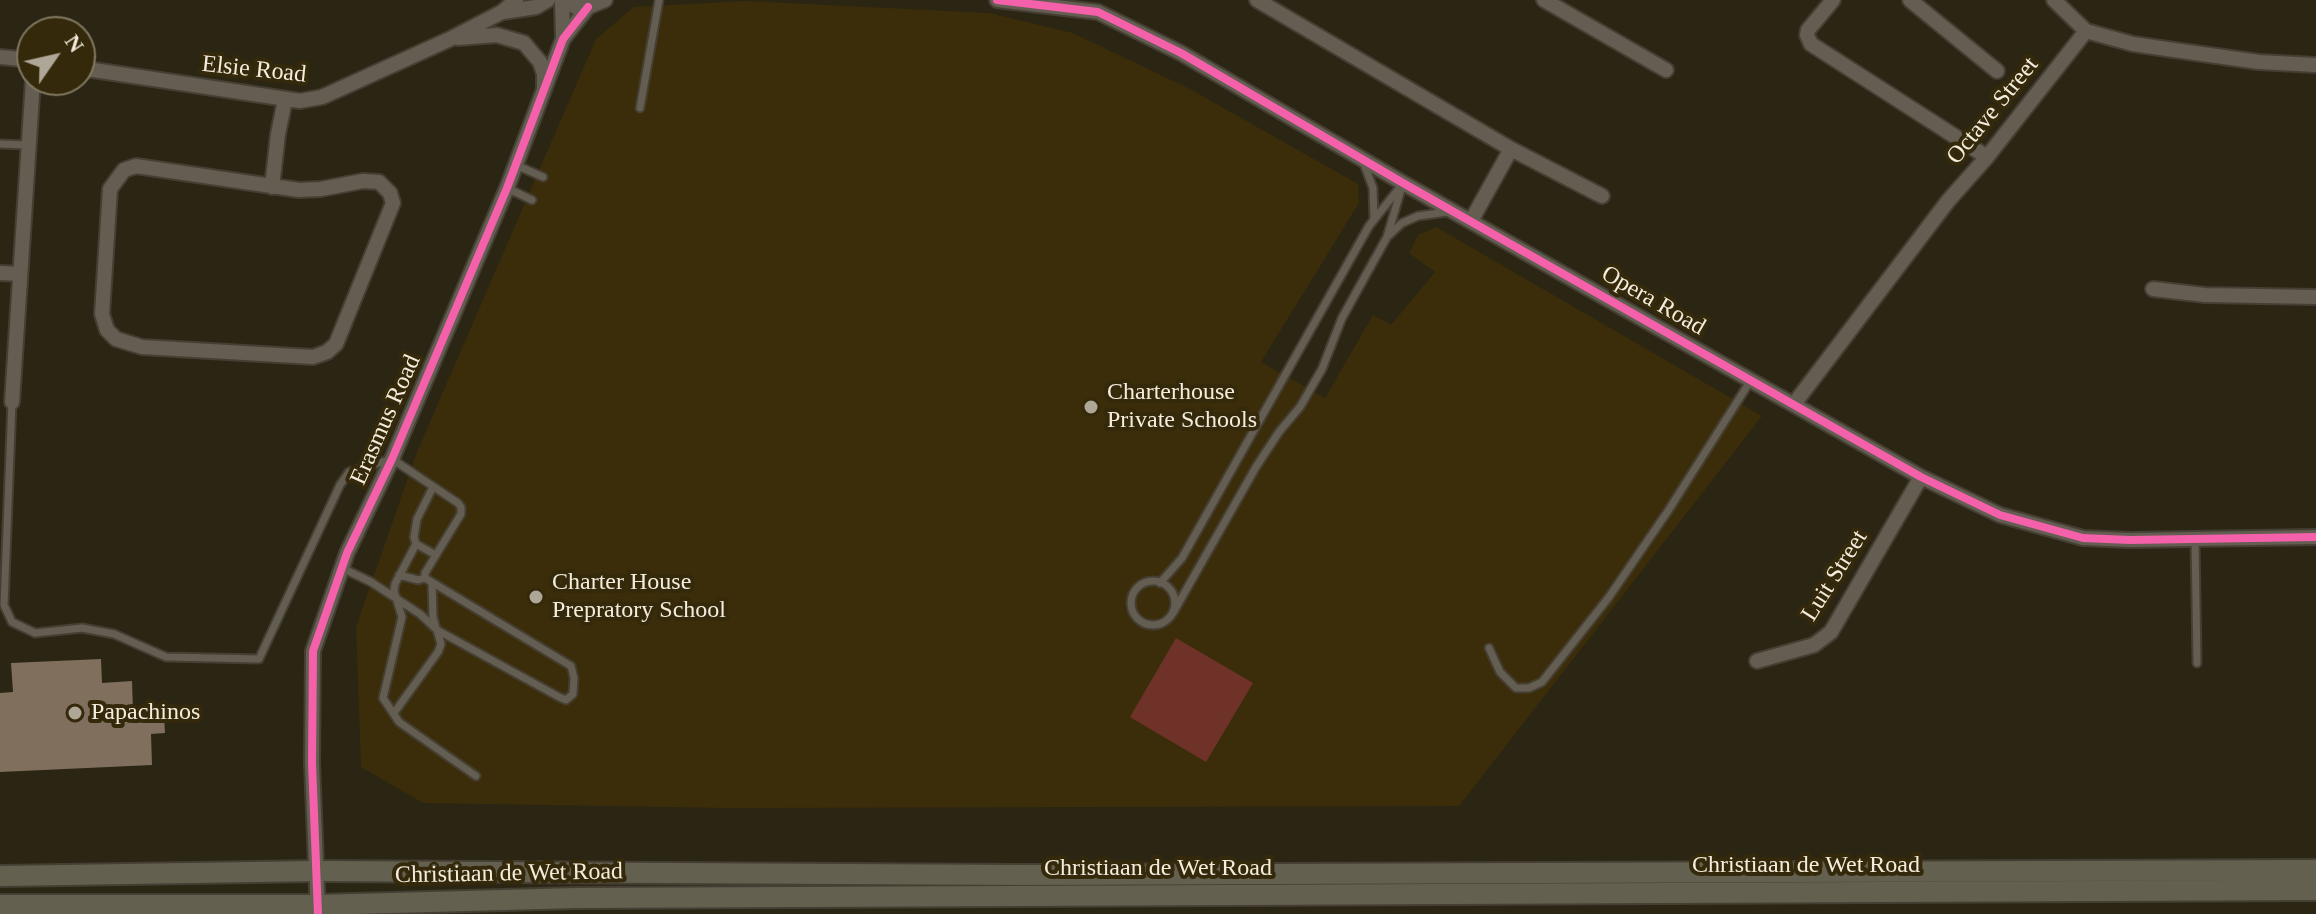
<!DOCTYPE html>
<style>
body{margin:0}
#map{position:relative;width:2316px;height:914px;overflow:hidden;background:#2b2514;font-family:Georgia,serif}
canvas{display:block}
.north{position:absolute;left:16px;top:16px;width:80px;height:80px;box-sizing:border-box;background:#34290b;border:2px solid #81775f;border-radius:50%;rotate:56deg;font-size:22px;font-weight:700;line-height:32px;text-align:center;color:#f4ecdc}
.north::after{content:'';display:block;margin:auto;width:28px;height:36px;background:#aea696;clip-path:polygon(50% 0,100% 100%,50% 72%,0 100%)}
</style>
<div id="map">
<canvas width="2316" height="914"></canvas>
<div class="north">N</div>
</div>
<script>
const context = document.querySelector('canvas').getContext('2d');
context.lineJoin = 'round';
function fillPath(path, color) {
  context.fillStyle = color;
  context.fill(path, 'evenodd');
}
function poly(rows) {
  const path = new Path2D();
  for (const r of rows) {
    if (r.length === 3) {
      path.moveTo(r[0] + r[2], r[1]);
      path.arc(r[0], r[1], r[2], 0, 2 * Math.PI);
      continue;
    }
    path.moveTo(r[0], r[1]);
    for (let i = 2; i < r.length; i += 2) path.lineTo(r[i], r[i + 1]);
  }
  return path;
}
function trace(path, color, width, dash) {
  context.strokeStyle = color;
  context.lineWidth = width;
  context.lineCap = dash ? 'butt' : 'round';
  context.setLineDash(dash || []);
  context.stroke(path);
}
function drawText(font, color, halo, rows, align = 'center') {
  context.font = font + ' Georgia,serif';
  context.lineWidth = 8;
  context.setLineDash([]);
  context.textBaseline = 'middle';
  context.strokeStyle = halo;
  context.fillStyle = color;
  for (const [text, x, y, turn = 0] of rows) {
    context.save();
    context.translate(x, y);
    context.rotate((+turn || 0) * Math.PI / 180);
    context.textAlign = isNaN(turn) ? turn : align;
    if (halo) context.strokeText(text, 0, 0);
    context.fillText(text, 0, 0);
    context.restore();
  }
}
fillPath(poly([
 [746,1,989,13,1073,33,1190,89,1358,184,1359,203,1261,362,1325,398,1373,315,1391,325,1435,272,1409,253,1418,235,1436,227,1762,416,1459,806,729,808,423,803,361,767,356,627,417,452,596,39,634,7]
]), '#3b2d09');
fillPath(poly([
 [1176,638,1253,683,1206,762,1130,717]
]), '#6e3229');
fillPath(poly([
 [101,659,102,683,132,681,133,711,150,710,150,717,164,716,165,733,151,734,152,765,0,772,0,693,13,692,11,663]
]), '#806f5d');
const lane = poly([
 [640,108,659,0],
 [0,144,29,145],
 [1364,164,1373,188,1374,220],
 [516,165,543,177],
 [507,188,532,200],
 [1387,237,1402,223,1418,216,1447,212],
 [12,402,4,605,12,622,35,633,82,628,114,634,166,657,259,659,340,485,349,472,392,459,458,503,461,507,461,514,425,573,425,578,571,666,574,678,573,694,566,700,559,697,437,630,441,644,438,652,394,713],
 [433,487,417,519,414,537,416,544,395,584,394,591,402,617,383,698,399,722,476,776],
 [2195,539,2197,663],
 [416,544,436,555],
 [342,568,371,582,420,614,437,630],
 [399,575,418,580,425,578],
 [1153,603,22],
 [432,583,433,617,436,628],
 [1160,583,1182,558,1369,226,1401,186],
 [1173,613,1256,467,1279,432,1300,407,1322,369,1342,318,1387,237,1403,183],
 [1489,648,1500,672,1516,688,1529,688,1542,682,1609,597,1668,511,1751,380]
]);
const street = poly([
 [997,0,1098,12,1181,53,1403,183,1921,477,2000,515,2083,538,2130,540,2316,537],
 [1257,0,1511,149,1602,196],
 [1544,0,1666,70],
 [1833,0,1808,30,1807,35,1811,44,1987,157],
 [1910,0,1997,71],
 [2054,0,2086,31],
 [503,12,536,7,548,0],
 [458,38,497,35,524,43,540,62,544,74,544,88],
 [563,39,562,0,576,7,588,7,605,0],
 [0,57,32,60],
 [80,68,300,101,322,97,450,39,502,12,516,0],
 [136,166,299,190,321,189,363,181,379,182,390,193,393,203,336,344,327,352,313,357,142,347,116,339,107,330,102,314,110,189,124,170,136,166],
 [272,187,278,134,285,100],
 [1471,221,1511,149],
 [0,273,20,274],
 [2153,289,2205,295,2316,297],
 [12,402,33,80],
 [1794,404,1948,201,1987,157,2086,31,2133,44,2174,50,2259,62,2316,65],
 [1757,661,1814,645,1831,632,1921,477],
 [318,914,312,763,313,651,347,553,392,459,507,188,563,39,588,7]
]);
const secondary = poly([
 [0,876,317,871,1019,875,2316,870],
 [0,905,318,905,577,898,2316,890]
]);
trace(lane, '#453f33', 11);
trace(street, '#453f33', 18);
trace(secondary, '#453f33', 24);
trace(lane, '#635e51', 7);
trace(street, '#635e51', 14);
trace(secondary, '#646050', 20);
trace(poly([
 [997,0,1098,12,1181,53,1403,183,1921,477,2000,515,2083,538,2130,540,2316,537],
 [318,914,312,763,313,651,347,553,392,459,507,188,563,39,588,7]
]), '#f560ab', 8);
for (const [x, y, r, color] of [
 [1091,407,8,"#aea696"],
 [536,597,8,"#aea696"],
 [75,713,8,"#aea696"]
]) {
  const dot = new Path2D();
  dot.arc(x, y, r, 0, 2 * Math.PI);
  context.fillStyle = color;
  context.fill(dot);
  trace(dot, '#34290b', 3);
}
drawText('24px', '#f4ecdc', '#34290b', [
 ["Elsie Road",254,70,6],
 ["Octave Street",1993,111,-51],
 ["Opera Road",1653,301,30],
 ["Erasmus Road",386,420,-66],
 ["Luit Street",1835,576,-58],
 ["Christiaan de Wet Road",1806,866],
 ["Christiaan de Wet Road",1158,869],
 ["Christiaan de Wet Road",509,874,-1]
]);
drawText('24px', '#f4ecdc', '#34290b', [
 ["Charterhouse",1107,393],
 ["Private Schools",1107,421],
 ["Charter House",552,583],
 ["Prepratory School",552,611],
 ["Papachinos",91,713]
], 'left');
</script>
